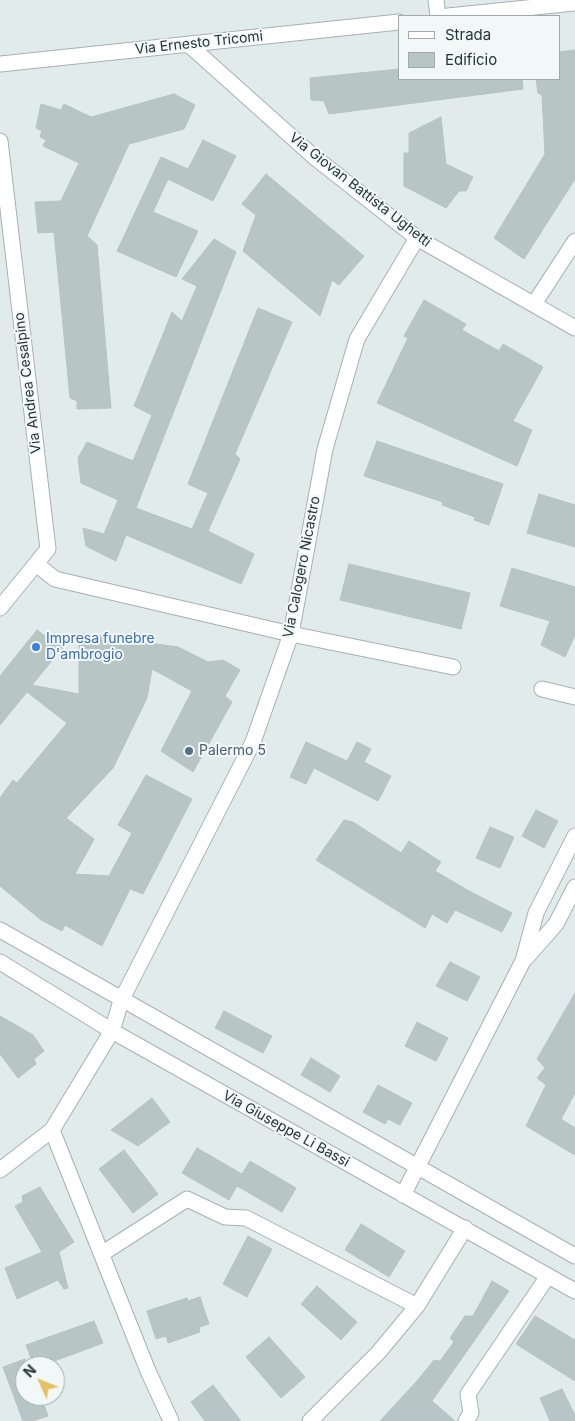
<!DOCTYPE html>
<style>
body{margin:0}
#map{position:relative;width:575px;height:1421px;overflow:hidden;background:#e2ebeb;font-family:Inter,sans-serif}
canvas{display:block}
.legend{position:absolute;left:398px;top:15px;width:162px;height:65px;box-sizing:border-box;background:#f2f8f7;border:1px solid #a0aaab;margin:0;padding:6px 9px;list-style:none;font-size:15px;color:#24363a}
.legend li{display:flex;align-items:center;gap:10px;height:25px}
.legend b{width:25px;border:1px solid #a0aaab}
.north{position:absolute;left:15px;top:1356px;width:50px;height:50px;box-sizing:border-box;background:#f2f8f7;border:1px solid #a0aaab;border-radius:50%;rotate:314deg;font-size:14px;font-weight:700;line-height:20px;text-align:center;color:#24363a}
.north::after{content:'';display:block;margin:auto;width:18px;height:22px;background:#e5c166;clip-path:polygon(50% 0,100% 100%,50% 72%,0 100%)}
</style>
<div id="map">
<canvas width="575" height="1421"></canvas>
<ul class="legend">
<li><b style="height:6px;background:#fff"></b>Strada</li>
<li><b style="height:14px;background:#b8c5c5"></b>Edificio</li>
</ul>
<div class="north">N</div>
</div>
<script>
const context = document.querySelector('canvas').getContext('2d');
context.lineJoin = 'round';
function fillPath(path, color) {
  context.fillStyle = color;
  context.fill(path, 'evenodd');
}
function poly(rows) {
  const path = new Path2D();
  for (const r of rows) {
    path.moveTo(r[0], r[1]);
    for (let i = 2; i < r.length; i += 2) path.lineTo(r[i], r[i + 1]);
  }
  return path;
}
function trace(path, color, width, dash) {
  context.strokeStyle = color;
  context.lineWidth = width;
  context.lineCap = dash ? 'butt' : 'round';
  context.setLineDash(dash || []);
  context.stroke(path);
}
function drawText(font, color, halo, rows, align = 'center') {
  context.font = font + ' Inter,sans-serif';
  context.lineWidth = 4;
  context.setLineDash([]);
  context.textBaseline = 'middle';
  context.strokeStyle = halo;
  context.fillStyle = color;
  for (const [text, x, y, turn = 0] of rows) {
    context.save();
    context.translate(x, y);
    context.rotate((+turn || 0) * Math.PI / 180);
    context.textAlign = isNaN(turn) ? turn : align;
    if (halo) context.strokeText(text, 0, 0);
    context.fillText(text, 0, 0);
    context.restore();
  }
}
const building = poly([
 [575,50,575,179,524,259,494,238,545,154,542,95,538,93,536,79,559,79,559,52,575,50],
 [399,69,399,79,522,79,523,89,329,114,324,101,311,100,310,78,399,69],
 [174,94,195,105,184,129,129,144,87,236,97,245,111,408,77,409,77,401,70,398,54,232,38,233,35,202,61,201,79,163,43,146,46,140,40,137,42,131,36,128,41,104,61,110,64,104,91,117,174,94],
 [441,117,446,164,473,177,466,191,459,191,446,208,404,186,404,153,409,153,409,133,441,117],
 [203,140,236,156,213,201,168,179,153,212,198,231,176,277,117,251,161,157,188,169,203,140],
 [266,174,364,256,339,285,332,280,320,316,243,251,256,215,242,204,266,174],
 [214,239,236,252,136,508,192,529,208,493,188,484,258,308,292,322,235,454,240,459,208,531,254,554,241,584,126,535,116,561,86,546,83,528,104,534,118,500,81,483,78,458,87,442,133,461,152,415,134,406,172,312,182,321,197,286,182,279,214,239],
 [424,300,466,324,462,330,499,351,503,344,543,367,513,421,532,430,517,466,377,403,408,338,404,336,424,300],
 [377,441,503,484,489,525,474,520,475,517,442,505,443,502,364,476,377,441],
 [539,494,575,505,575,547,527,533,539,494],
 [349,564,470,593,461,629,340,600,349,564],
 [512,568,575,587,575,635,565,657,541,645,550,621,500,606,512,568],
 [37,630,49,639,72,636,32,685,79,694,79,633,178,647,208,662,223,660,240,670,225,696,232,702,193,772,161,751,192,691,152,669,147,698,113,768,66,818,94,839,75,874,109,876,132,833,118,825,146,775,192,799,143,894,130,889,102,946,65,925,62,931,41,920,0,886,0,798,13,780,17,783,67,723,27,692,0,725,0,676,37,630],
 [306,742,347,761,357,742,371,749,364,762,391,776,378,801,314,768,306,784,290,777,306,742],
 [536,810,558,821,544,848,522,836,536,810],
 [344,820,353,822,401,853,409,841,441,862,435,871,469,891,512,913,502,932,455,910,447,923,432,914,425,928,316,860,344,820],
 [490,827,514,837,500,868,476,858,490,827],
 [450,962,480,977,467,1001,436,986,450,962],
 [575,993,575,1093,561,1119,575,1128,575,1155,526,1126,546,1085,537,1078,545,1068,537,1059,575,993],
 [224,1011,272,1036,263,1053,215,1028,224,1011],
 [0,1016,33,1035,44,1051,34,1059,36,1064,18,1078,0,1054,0,1016],
 [417,1022,448,1038,436,1061,405,1046,417,1022],
 [311,1058,340,1076,330,1092,301,1075,311,1058],
 [378,1085,412,1103,400,1125,388,1119,385,1124,363,1112,378,1085],
 [152,1098,170,1122,138,1146,111,1130,152,1098],
 [197,1148,242,1174,250,1161,296,1188,282,1212,237,1186,229,1200,182,1173,197,1148],
 [124,1150,158,1194,133,1213,99,1169,124,1150],
 [40,1187,74,1242,59,1252,68,1288,64,1289,58,1280,17,1299,5,1268,42,1252,15,1206,23,1202,22,1196,40,1187],
 [361,1224,405,1251,389,1277,345,1250,361,1224],
 [248,1236,272,1249,247,1297,223,1284,248,1236],
 [492,1281,509,1291,432,1401,455,1421,380,1421,416,1382,434,1360,440,1361,454,1342,450,1338,465,1316,473,1316,492,1281],
 [317,1286,357,1322,341,1340,301,1304,317,1286],
 [200,1297,209,1324,199,1327,200,1332,168,1343,166,1336,156,1339,147,1311,187,1298,188,1301,200,1297],
 [535,1316,575,1340,575,1381,516,1344,535,1316],
 [94,1321,103,1343,41,1366,34,1366,26,1345,94,1321],
 [269,1337,305,1377,281,1398,246,1357,269,1337],
 [25,1359,25,1396,41,1396,48,1416,33,1421,23,1421,3,1367,25,1359],
 [213,1385,241,1421,205,1421,191,1402,213,1385],
 [562,1389,575,1415,575,1421,550,1421,540,1398,562,1389]
]);
fillPath(building, '#b8c5c5');
trace(building, '#b5c3c4', 1);
const minor = poly([
 [436,0,438,16],
 [448,16,575,3],
 [188,44,313,156,417,238,575,328],
 [0,64,399,22],
 [0,141,48,549,0,608],
 [534,304,575,241],
 [36,564,55,579,291,634,453,667],
 [542,689,575,697],
 [0,930,575,1256],
 [526,958,556,924,575,887],
 [0,962,112,1031,575,1291],
 [52,1130,148,1371,171,1421],
 [0,1170,52,1130,112,1031,121,1001,253,742,291,634,325,449,357,339,417,238],
 [403,1195,523,961,536,913,575,836],
 [103,1253,187,1199,225,1217,246,1218,417,1306],
 [310,1421,378,1353,417,1306,465,1228],
 [466,1421,471,1413,468,1394,548,1276]
]);
trace(minor, '#a5b1b2', 17);
trace(minor, '#fff', 15);
for (const [x, y, r, color] of [
 [36,647,5,"#3f7fe0"],
 [189,751,5,"#5c6f8a"]
]) {
  const dot = new Path2D();
  dot.arc(x, y, r, 0, 2 * Math.PI);
  context.fillStyle = color;
  context.fill(dot);
  trace(dot, '#f2f8f7', 2);
}
drawText('14px', '#24363a', '#f2f8f7', [
 ["Via Ernesto Tricomi",199,43,-6],
 ["Via Giovan Battista Ughetti",360,190,38],
 ["Via Andrea Cesalpino",28,383,-97],
 ["Via Calogero Nicastro",302,567,-79],
 ["Via Giuseppe Li Bassi",286,1129,29]
]);
drawText('14px', '#366cbe', '#f2f8f7', [
 ["Impresa funebre",46,639],
 ["D'ambrogio",46,655]
], 'left');
drawText('14px', '#4e5e75', '#f2f8f7', [
 ["Palermo 5",199,751]
], 'left');
</script>
